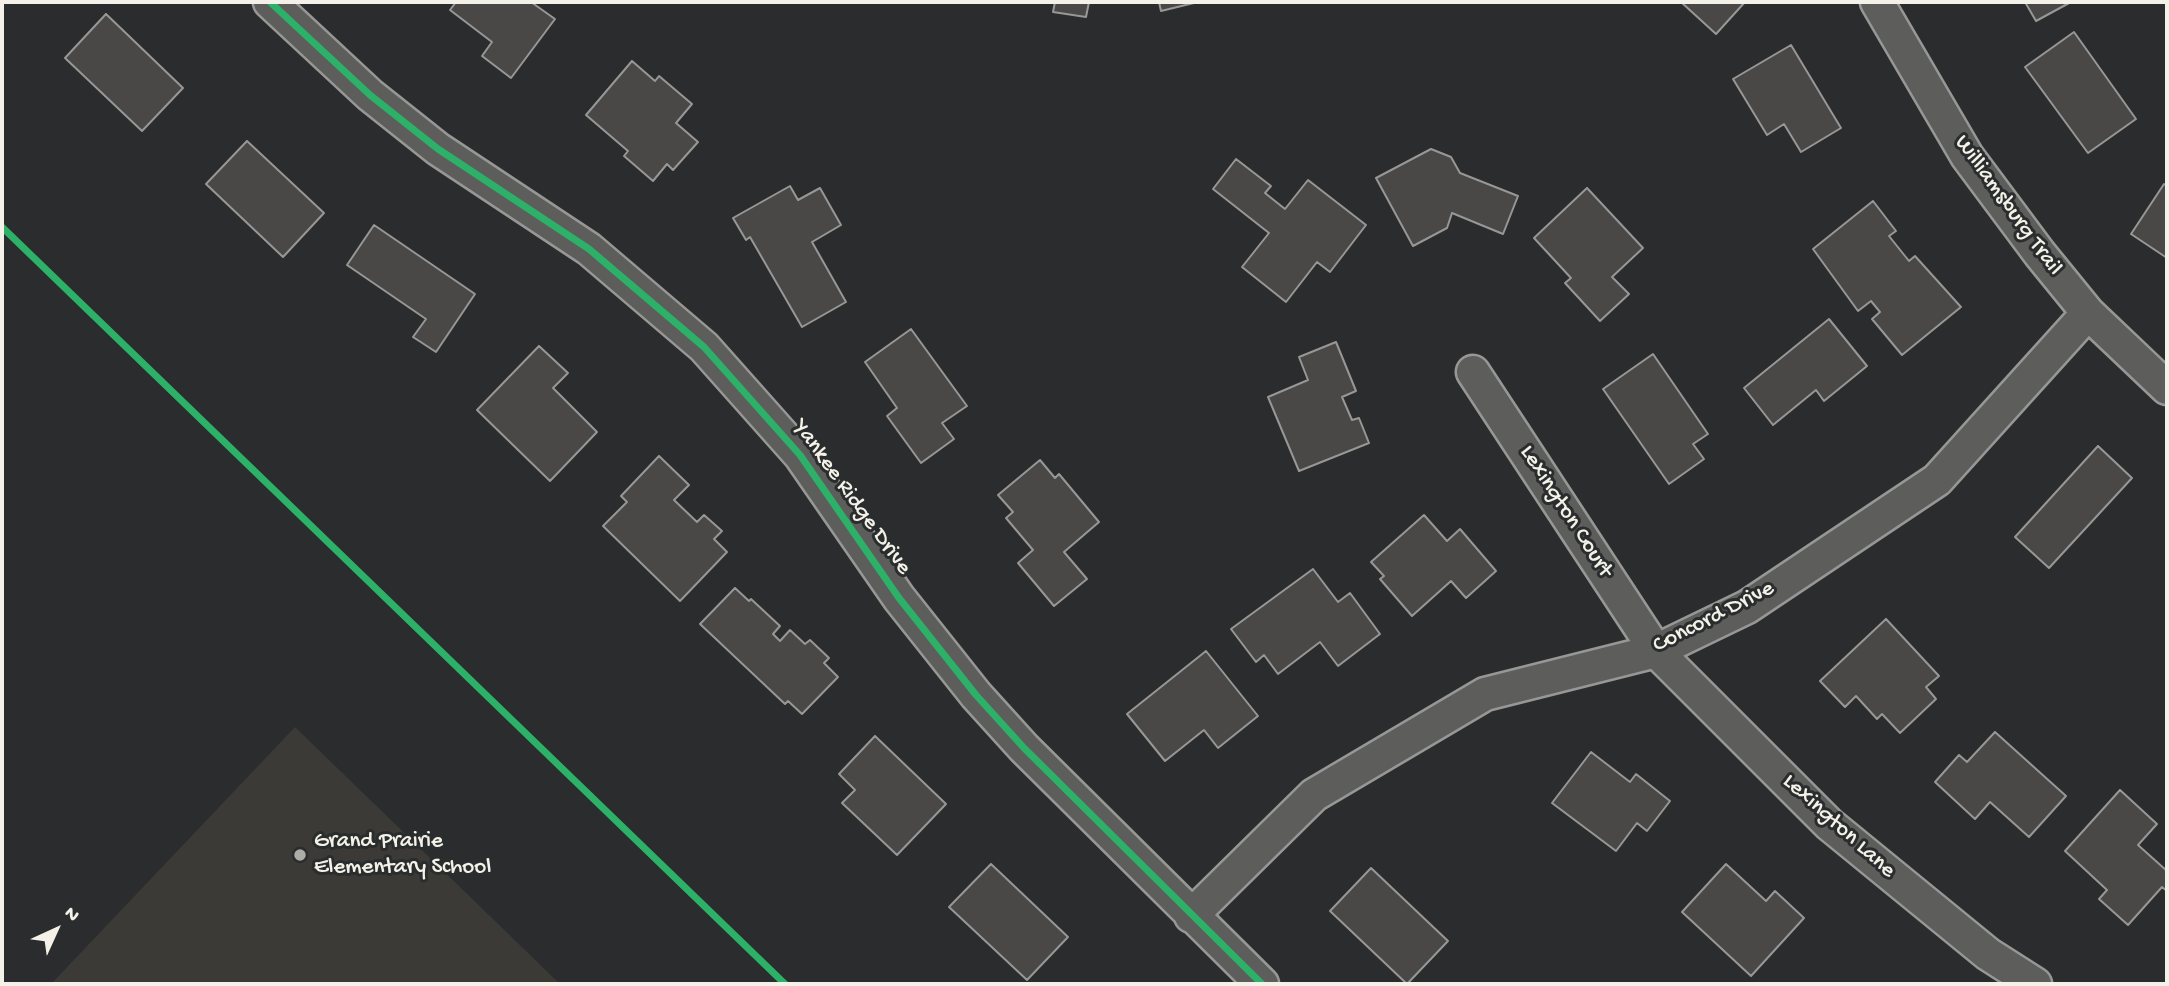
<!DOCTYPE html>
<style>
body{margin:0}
#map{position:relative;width:2169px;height:986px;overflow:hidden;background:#2b2c2d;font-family:"Gochi Hand",sans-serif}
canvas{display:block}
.frame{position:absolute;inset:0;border:4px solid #f4f1e8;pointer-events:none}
.north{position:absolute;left:21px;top:895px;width:70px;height:70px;-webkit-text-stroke:5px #2a2d2e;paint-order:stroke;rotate:45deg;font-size:19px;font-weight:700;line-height:28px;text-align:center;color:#f4f1e8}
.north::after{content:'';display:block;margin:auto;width:24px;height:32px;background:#f4f1e8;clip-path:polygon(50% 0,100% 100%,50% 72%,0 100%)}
</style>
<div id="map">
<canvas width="2169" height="986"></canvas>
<div class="frame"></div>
<div class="north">N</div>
</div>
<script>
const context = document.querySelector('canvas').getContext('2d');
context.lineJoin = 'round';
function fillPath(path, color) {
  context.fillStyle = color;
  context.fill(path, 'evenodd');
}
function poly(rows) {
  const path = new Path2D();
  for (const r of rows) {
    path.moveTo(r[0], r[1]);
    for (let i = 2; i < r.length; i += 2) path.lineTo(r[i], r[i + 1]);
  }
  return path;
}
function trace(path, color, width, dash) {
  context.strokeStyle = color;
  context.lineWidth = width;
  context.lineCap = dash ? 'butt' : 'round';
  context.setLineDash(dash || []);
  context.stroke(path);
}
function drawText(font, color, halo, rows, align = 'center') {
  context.font = font + ' "Gochi Hand",sans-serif';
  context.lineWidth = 6;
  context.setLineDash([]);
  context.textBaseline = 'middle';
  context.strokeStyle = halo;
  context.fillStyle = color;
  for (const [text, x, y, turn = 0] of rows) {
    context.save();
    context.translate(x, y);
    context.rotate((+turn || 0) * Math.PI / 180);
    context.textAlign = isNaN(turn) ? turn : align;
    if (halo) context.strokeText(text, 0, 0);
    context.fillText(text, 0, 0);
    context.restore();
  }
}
fillPath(poly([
 [295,727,560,984,51,984]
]), '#3b3a37');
const building = poly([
 [456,2,531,2,555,19,511,78,482,56,492,42,450,10,456,2],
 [1055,2,1089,2,1086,17,1053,12,1055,2],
 [1159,2,1198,2,1161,11,1159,2],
 [1681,2,1745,2,1716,34,1681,2],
 [2025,2,2071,2,2036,21,2025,2],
 [106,14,183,88,142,131,65,58,106,14],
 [2074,32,2136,119,2088,153,2025,67,2074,32],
 [1791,45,1841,128,1801,152,1784,124,1767,135,1733,79,1791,45],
 [632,61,655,81,659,76,692,104,676,123,698,142,673,170,667,164,653,181,624,156,628,151,586,115,632,61],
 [247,141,324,213,283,257,206,184,247,141],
 [1431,149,1451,157,1460,173,1518,196,1503,234,1452,213,1447,228,1413,246,1376,178,1431,149],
 [1236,159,1271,186,1265,193,1285,209,1308,180,1366,225,1330,272,1317,262,1286,302,1242,267,1269,233,1213,189,1236,159],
 [2164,184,2167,186,2167,258,2131,234,2164,184],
 [790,186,798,200,820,188,841,225,812,242,846,302,802,327,750,237,746,240,733,218,790,186],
 [1587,188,1643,248,1612,277,1629,294,1600,321,1565,283,1571,278,1534,238,1587,188],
 [1873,201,1896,231,1889,236,1909,261,1915,256,1961,307,1902,355,1872,319,1880,312,1871,301,1858,311,1813,249,1873,201],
 [374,225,475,294,436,352,413,337,426,319,347,265,374,225],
 [1829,319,1867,366,1824,401,1816,390,1773,425,1744,388,1829,319],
 [911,329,967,406,942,423,954,439,921,463,887,416,897,408,865,362,911,329],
 [1336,342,1356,391,1342,397,1352,420,1359,418,1369,443,1299,471,1268,397,1308,380,1299,357,1336,342],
 [539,346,568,373,553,388,597,432,550,481,477,410,539,346],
 [1653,354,1708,434,1693,444,1704,459,1669,484,1603,389,1653,354],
 [2098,446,2132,478,2049,568,2015,537,2098,446],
 [659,456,689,485,674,500,697,522,704,515,722,531,714,539,727,552,680,601,603,526,627,502,621,496,659,456],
 [1040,460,1055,478,1059,474,1099,522,1064,552,1087,579,1054,606,1018,563,1033,550,1006,518,1013,512,998,495,1040,460],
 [1424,515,1447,541,1460,529,1496,571,1466,598,1451,581,1412,616,1380,579,1384,576,1371,562,1424,515],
 [1313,569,1338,602,1350,593,1380,634,1338,666,1320,642,1278,674,1264,655,1256,662,1231,629,1313,569],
 [735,588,749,601,751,599,780,626,773,634,780,641,790,630,805,644,810,640,829,658,824,663,838,677,802,714,788,701,785,704,700,624,735,588],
 [1886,619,1939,676,1926,687,1936,699,1900,733,1882,714,1877,719,1856,696,1845,707,1820,681,1886,619],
 [1206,651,1258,716,1218,748,1204,730,1165,761,1127,714,1206,651],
 [1995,732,2066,796,2029,837,1990,802,1975,819,1935,782,1959,755,1967,762,1995,732],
 [875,736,946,804,897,855,842,803,855,790,839,774,875,736],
 [1591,752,1630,782,1636,774,1670,801,1647,831,1637,823,1616,851,1552,803,1591,752],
 [2120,790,2157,824,2138,845,2167,871,2167,891,2162,887,2128,925,2099,899,2107,890,2065,851,2120,790],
 [991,864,1068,937,1027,980,949,907,991,864],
 [1726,864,1766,901,1775,891,1804,918,1751,976,1682,912,1726,864],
 [1371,868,1448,941,1407,984,1330,911,1371,868]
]);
fillPath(building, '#4a4846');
trace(building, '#979796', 2);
const street = poly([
 [270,2,370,95,438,149,589,249,704,347,800,455,899,598,976,695,1024,748,1262,984],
 [1877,2,1967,156,2040,254,2088,313,2167,388],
 [1473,372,1656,651,1829,824,1988,954,2035,984],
 [1191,916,1314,795,1485,694,1656,651,1747,607,1937,480,2088,313]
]);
trace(street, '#979796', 37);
trace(street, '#5d5d5c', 32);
trace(poly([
 [270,2,370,95,438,149,589,249,704,347,800,455,899,598,976,695,1024,748,1262,984],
 [2,227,785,984]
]), '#2db169', 7);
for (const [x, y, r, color] of [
 [300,855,7,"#aeaca7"]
]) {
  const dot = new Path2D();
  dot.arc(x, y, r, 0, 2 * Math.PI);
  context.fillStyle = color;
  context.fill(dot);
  trace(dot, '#2a2d2e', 2.5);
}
drawText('23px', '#f4f1e8', '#2a2d2e', [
 ["Williamsburg Trail",2007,206,54],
 ["Yankee Ridge Drive",851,498,54],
 ["Lexington Court",1565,512,57],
 ["Concord Drive",1714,618,-27],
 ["Lexington Lane",1838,827,42]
]);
drawText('23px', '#f4f1e8', '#2a2d2e', [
 ["Grand Prairie",314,842],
 ["Elementary School",314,868]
], 'left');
</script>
